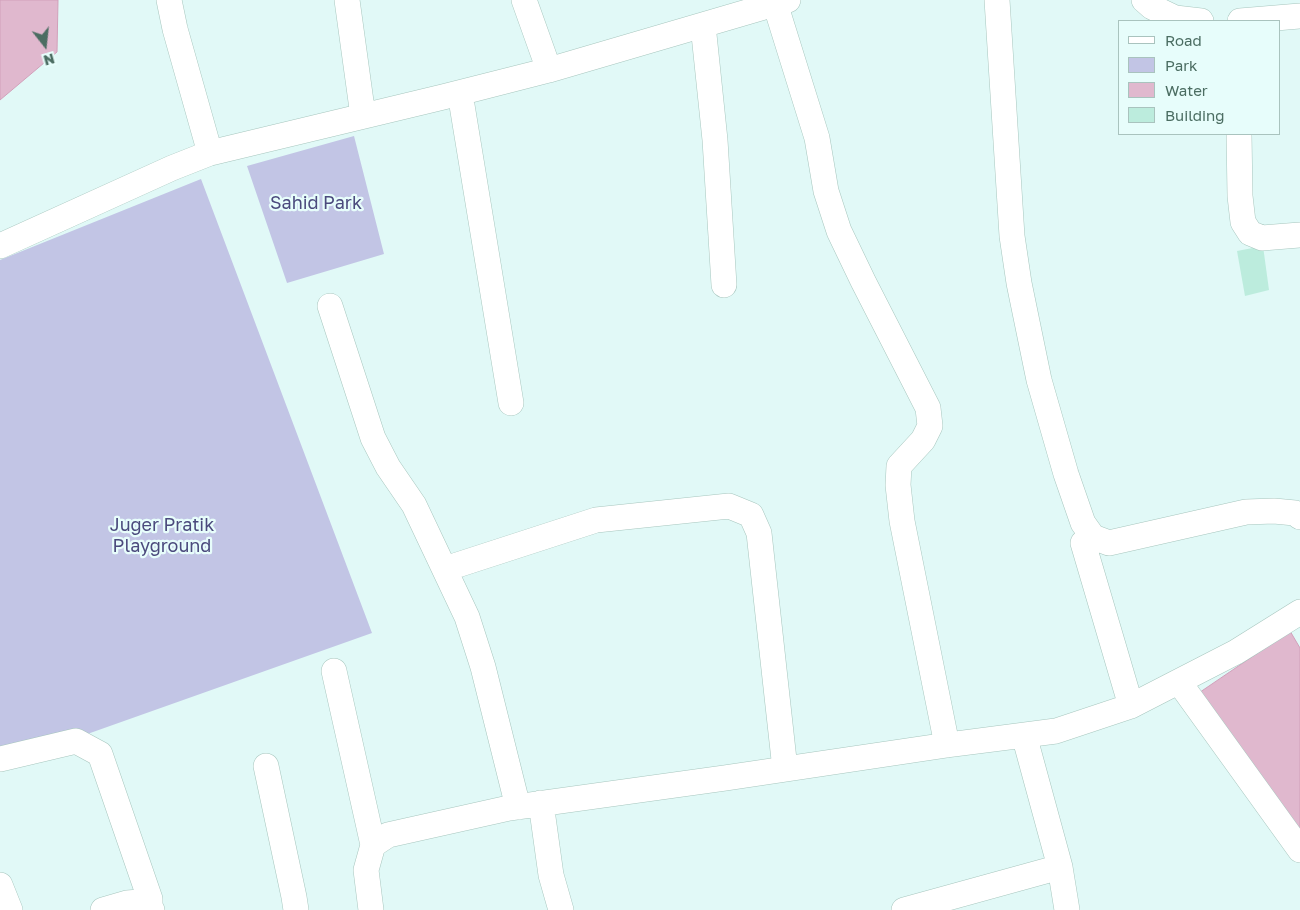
<!DOCTYPE html>
<style>
body{margin:0}
#map{position:relative;width:1300px;height:910px;overflow:hidden;background:#e1f9f7;font-family:"Golos Text",sans-serif}
canvas{display:block}
.legend{position:absolute;left:1118px;top:20px;width:162px;height:115px;box-sizing:border-box;background:#e7fdfb;border:1px solid #a9c3be;margin:0;padding:6px 9px;list-style:none;font-size:15px;color:#4b6d62}
.legend li{display:flex;align-items:center;gap:10px;height:25px}
.legend b{width:25px;border:1px solid #a9c3be}
.north{position:absolute;left:20px;top:20px;width:50px;height:50px;-webkit-text-stroke:4px #e7fdfb;paint-order:stroke;rotate:164deg;font-size:14px;font-weight:700;line-height:20px;text-align:center;color:#4b6d62}
.north::after{content:'';display:block;margin:auto;width:18px;height:22px;background:#4b6d62;clip-path:polygon(50% 0,100% 100%,50% 72%,0 100%)}
</style>
<div id="map">
<canvas width="1300" height="910"></canvas>
<ul class="legend">
<li><b style="height:6px;background:#fff"></b>Road</li>
<li><b style="height:14px;background:#c2c5e5"></b>Park</li>
<li><b style="height:14px;background:#e0b8ce"></b>Water</li>
<li><b style="height:14px;background:#bcecdd"></b>Building</li>
</ul>
<div class="north">N</div>
</div>
<script>
const context = document.querySelector('canvas').getContext('2d');
context.lineJoin = 'round';
function fillPath(path, color) {
  context.fillStyle = color;
  context.fill(path, 'evenodd');
}
function poly(rows) {
  const path = new Path2D();
  for (const r of rows) {
    path.moveTo(r[0], r[1]);
    for (let i = 2; i < r.length; i += 2) path.lineTo(r[i], r[i + 1]);
  }
  return path;
}
function trace(path, color, width, dash) {
  context.strokeStyle = color;
  context.lineWidth = width;
  context.lineCap = dash ? 'butt' : 'round';
  context.setLineDash(dash || []);
  context.stroke(path);
}
function drawText(font, color, halo, rows, align = 'center') {
  context.font = font + ' "Golos Text",sans-serif';
  context.lineWidth = 4.5;
  context.setLineDash([]);
  context.textBaseline = 'middle';
  context.strokeStyle = halo;
  context.fillStyle = color;
  for (const [text, x, y, turn = 0] of rows) {
    context.save();
    context.translate(x, y);
    context.rotate((+turn || 0) * Math.PI / 180);
    context.textAlign = isNaN(turn) ? turn : align;
    if (halo) context.strokeText(text, 0, 0);
    context.fillText(text, 0, 0);
    context.restore();
  }
}
fillPath(poly([
 [354,136,384,254,287,283,247,166],
 [201,179,372,633,0,765,0,260]
]), '#c2c5e5');
const water = poly([
 [0,0,58,0,57,52,0,100,0,0],
 [1290,631,1300,648,1300,854,1184,703,1290,631]
]);
fillPath(water, '#e0b8ce');
trace(water, '#d1a0ba', 1);
fillPath(poly([
 [1263,246,1269,290,1245,296,1237,251]
]), '#bcecdd');
const street = poly([
 [169,0,175,29,210,153],
 [347,0,363,116],
 [524,0,549,70],
 [774,0,817,138,826,191,839,231,863,281,928,408,930,426,923,440,899,466,898,485,902,521,947,745],
 [997,0,1012,236,1019,283,1039,380,1066,474,1083,523,1093,537,1109,543,1246,512,1274,511,1295,513,1300,517],
 [1144,0,1152,7,1175,18,1201,21],
 [1240,21,1300,16],
 [703,25,715,140,724,285],
 [460,93,511,403],
 [1239,134,1240,196,1243,222,1250,233,1262,238,1300,235],
 [0,246,172,168,210,153,443,97,549,70,788,0],
 [330,306,373,438,388,467,414,505,467,617,483,667,518,807],
 [1083,543,1131,706],
 [445,569,596,520,729,506,751,515,759,533,785,769],
 [334,671,373,845],
 [1179,682,1300,850],
 [1024,735,1060,867,1067,910],
 [0,759,76,741,100,754,150,899,150,907],
 [266,766,294,897,296,910],
 [541,803,551,875,561,910],
 [0,885,10,910],
 [103,910,127,903,140,902,150,907,152,910],
 [371,910,366,870,373,845,388,835,509,808,725,778,947,745,1056,731,1131,706,1236,652,1300,612],
 [904,910,1060,867]
]);
trace(street, '#a7c6be', 26);
trace(street, '#fff', 25);
drawText('18px', '#4b4a7d', '#e7fdfb', [
 ["Sahid Park",316,203],
 ["Juger Pratik",162,525],
 ["Playground",162,546]
]);
</script>
